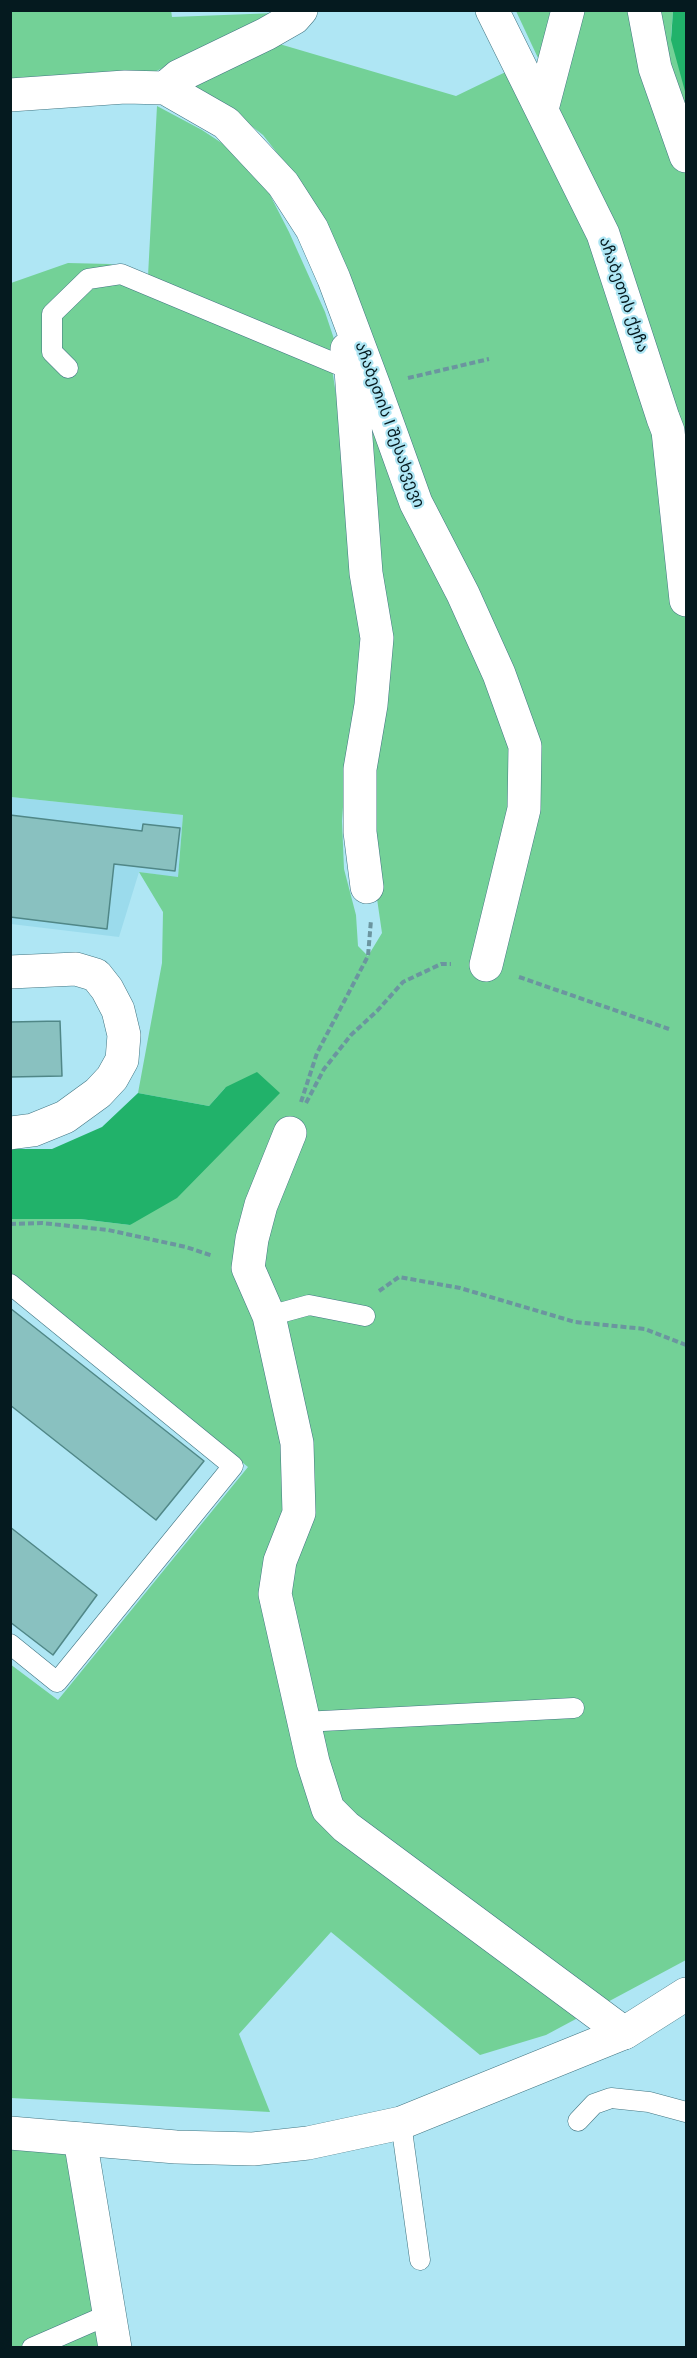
<!DOCTYPE html>
<meta charset="utf-8">
<style>
body{margin:0}
#map{position:relative;width:697px;height:2358px;overflow:hidden;background:#afe6f4;font-family:Poppins,sans-serif}
canvas{display:block}
.frame{position:absolute;inset:0;border:12px solid #051a1f;pointer-events:none}
</style>
<div id="map">
<canvas width="697" height="2358"></canvas>
<div class="frame"></div>
</div>
<script>
const context = document.querySelector('canvas').getContext('2d');
context.lineJoin = 'round';
function fillPath(path, color) {
  context.fillStyle = color;
  context.fill(path, 'evenodd');
}
function poly(rows) {
  const path = new Path2D();
  for (const r of rows) {
    path.moveTo(r[0], r[1]);
    for (let i = 2; i < r.length; i += 2) path.lineTo(r[i], r[i + 1]);
  }
  return path;
}
function trace(path, color, width, dash) {
  context.strokeStyle = color;
  context.lineWidth = width;
  context.lineCap = dash ? 'butt' : 'round';
  context.setLineDash(dash || []);
  context.stroke(path);
}
function drawText(font, color, halo, rows, align = 'center') {
  context.font = font + ' Poppins,"Noto Sans Georgian",sans-serif';
  context.lineWidth = 4.5;
  context.setLineDash([]);
  context.textBaseline = 'middle';
  context.strokeStyle = halo;
  context.fillStyle = color;
  for (const [text, x, y, turn = 0] of rows) {
    context.save();
    context.translate(x, y);
    context.rotate((+turn || 0) * Math.PI / 180);
    context.textAlign = isNaN(turn) ? turn : align;
    if (halo) context.strokeText(text, 0, 0);
    context.fillText(text, 0, 0);
    context.restore();
  }
}
fillPath(poly([
 [11,797,183,815,178,878,139,872,119,937,11,924]
]), '#9bdbec');
fillPath(poly([
 [171,10,172,17,276,13,142,78,11,86,11,11],
 [516,11,562,11,538,58],
 [576,11,637,11,676,147,686,173,686,1960,546,2035,480,2055,331,1932,239,2034,270,2112,11,2098,10,1664,58,1700,248,1467,11,1277,11,1219,80,1219,130,1225,226,1087,209,1106,138,1093,162,963,163,912,139,872,178,877,183,815,11,797,11,283,68,263,110,264,148,276,157,106,202,130,249,161,269,193,289,232,325,312,334,339,331,362,339,414,367,647,345,779,342,821,344,869,356,915,358,946,368,956,382,933,375,885,367,393,435,519,296,177,263,135,218,100,189,84,276,43,456,96,516,67,552,107],
 [650,11,673,11,671,36,686,91,686,143],
 [10,2133,80,2139,115,2347,11,2347]
]), '#73d197');
fillPath(poly([
 [673,11,686,11,686,95,671,40],
 [257,1072,280,1093,177,1198,130,1225,80,1219,11,1219,11,1149,52,1149,102,1127,138,1093,209,1106,226,1087]
]), '#21b26a');
const building = poly([
 [10,815,142,831,143,824,180,828,175,871,114,864,107,929,10,917,10,815],
 [60,1021,62,1076,10,1077,10,1022,60,1021],
 [10,1308,204,1461,156,1520,10,1405,10,1308],
 [10,1527,97,1595,53,1655,10,1622,10,1527]
]);
fillPath(building, '#89c1c0');
trace(building, '#508787', 1.5);
const lane = poly([
 [68,368,52,352,52,314,88,279,121,274,351,370],
 [10,1284,233,1466,57,1682,10,1644],
 [269,1316,309,1305,365,1316],
 [303,1722,574,1708],
 [578,2121,594,2104,611,2098,649,2102,686,2112],
 [401,2123,420,2260],
 [32,2348,110,2314]
]);
const street = poly([
 [492,10,603,234,663,418,668,431,686,600],
 [644,10,655,68,686,156],
 [165,88,179,76,266,34,294,18,301,10],
 [10,95,125,87,165,88,226,123,283,184,312,229,334,279,374,386,416,503,463,594,499,674,525,746,524,809,486,965],
 [542,109,568,10],
 [347,349,351,370,366,573,377,638,371,705,360,769,360,832,367,887],
 [10,972,76,969,96,975,107,989,118,1010,124,1035,122,1060,112,1078,98,1093,65,1117,33,1130,10,1133],
 [290,1133,261,1205,252,1239,248,1268,269,1316,297,1443,299,1513,280,1561,275,1594,313,1762,328,1809,346,1827,624,2033],
 [80,2139,115,2348]
]);
const secondary = poly([
 [10,2133,176,2147,253,2149,308,2143,401,2123,626,2032,686,1994]
]);
trace(lane, '#427582', 21);
trace(street, '#427582', 34);
trace(secondary, '#427582', 34);
trace(poly([
 [408,378,489,359],
 [519,977,669,1029],
 [301,1102,317,1053,368,956,371,920],
 [306,1103,324,1069,351,1035,377,1011,403,982,441,964,451,964],
 [10,1224,42,1223,108,1230,186,1247,213,1256],
 [379,1291,399,1277,460,1288,575,1322,645,1329,686,1345]
]), '#6b959f', 4, [6, 3]);
trace(lane, '#fff', 20);
trace(street, '#fff', 33);
trace(secondary, '#fff', 33);
drawText('16px', '#051a1f', '#afe6f4', [
 ["აჩაბეთის ქუჩა",623,295,71],
 ["აჩაბეთის I შესახვევი",389,425,70]
]);
</script>
